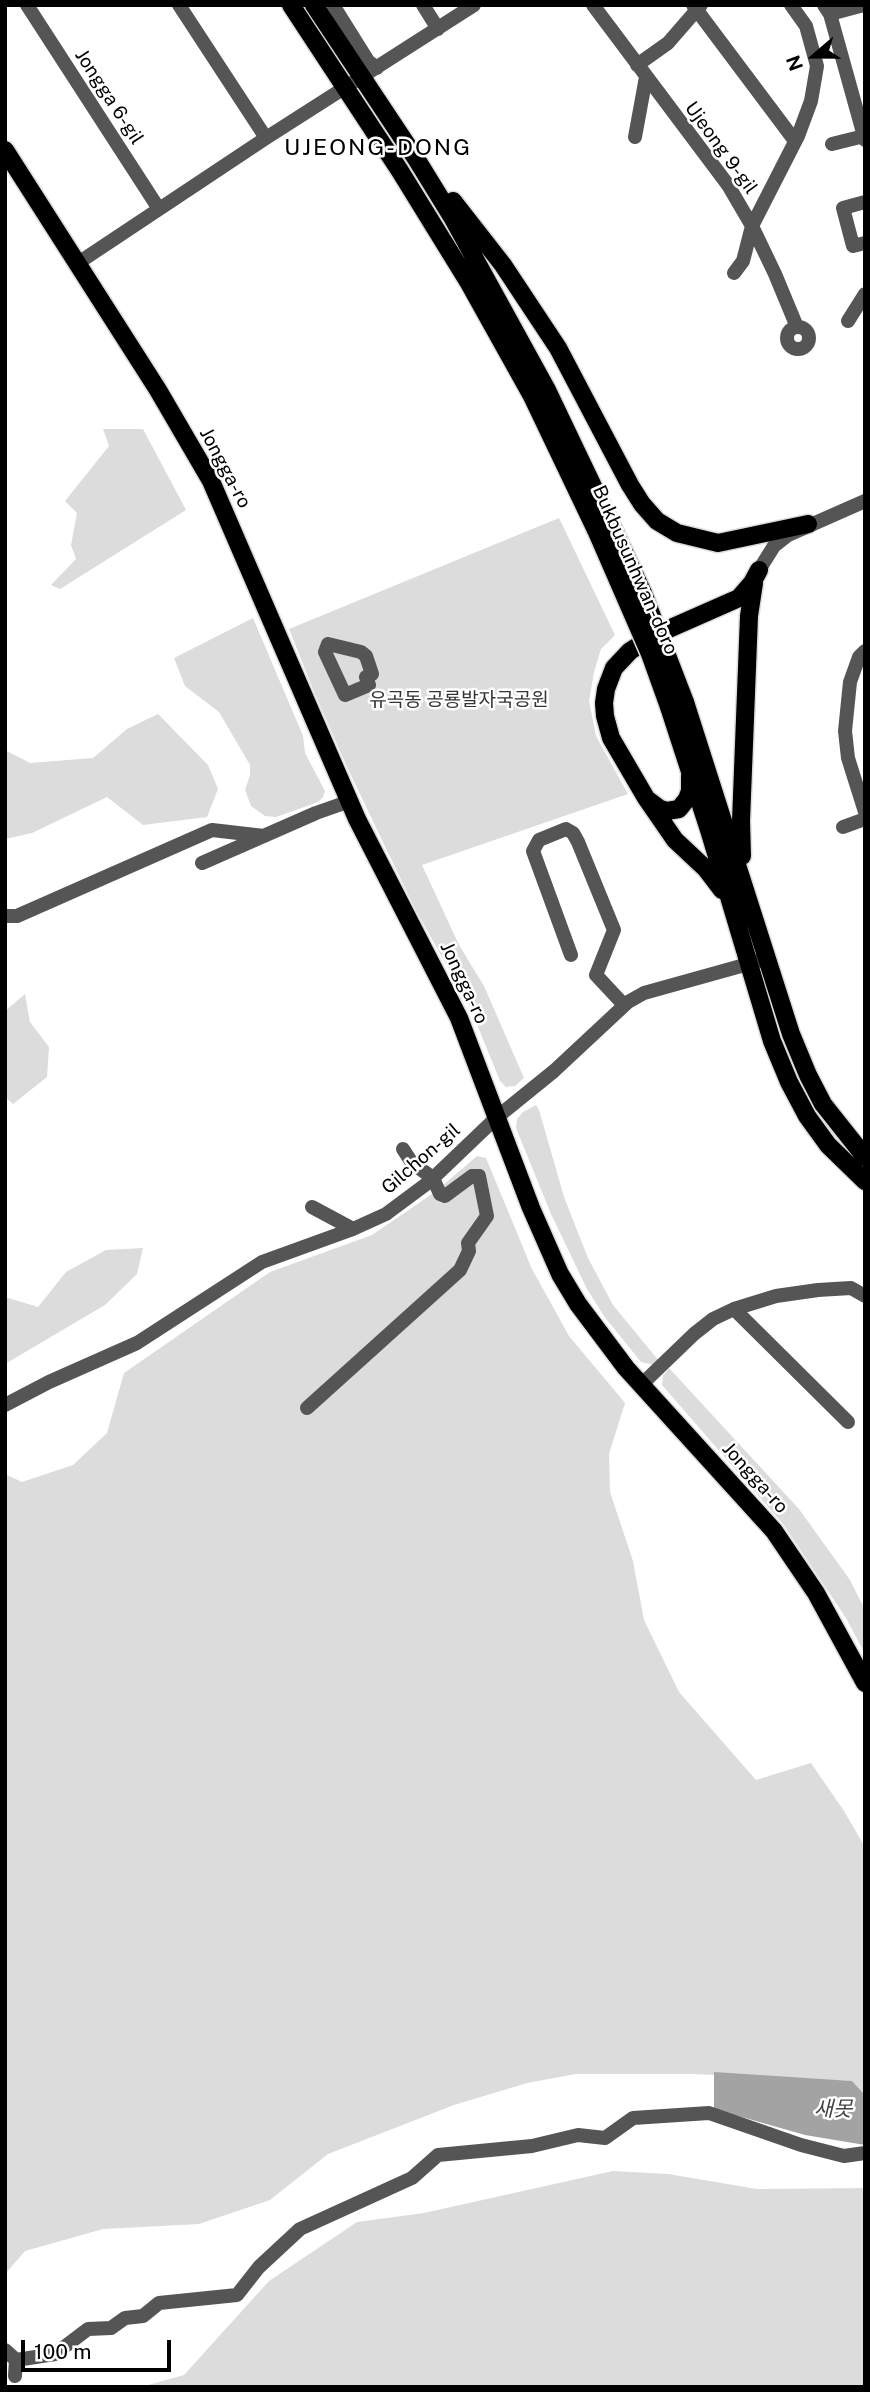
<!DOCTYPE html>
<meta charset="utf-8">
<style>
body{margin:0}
#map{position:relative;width:870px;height:2392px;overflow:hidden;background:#fff;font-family:"Public Sans",sans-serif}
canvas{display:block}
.frame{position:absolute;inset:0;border:7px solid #000;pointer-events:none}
.north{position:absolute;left:779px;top:21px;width:70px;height:70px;-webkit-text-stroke:5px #fff;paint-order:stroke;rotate:250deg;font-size:19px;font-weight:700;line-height:28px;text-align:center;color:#000}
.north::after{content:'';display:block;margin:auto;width:24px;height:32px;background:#000;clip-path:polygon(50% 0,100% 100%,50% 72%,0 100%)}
.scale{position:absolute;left:21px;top:2340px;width:150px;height:32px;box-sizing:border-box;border:4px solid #000;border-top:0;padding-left:9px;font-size:21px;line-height:24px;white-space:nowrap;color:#000;-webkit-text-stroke:5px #fff;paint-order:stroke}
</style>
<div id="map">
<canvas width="870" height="2392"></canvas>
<div class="frame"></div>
<div class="north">N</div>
<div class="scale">100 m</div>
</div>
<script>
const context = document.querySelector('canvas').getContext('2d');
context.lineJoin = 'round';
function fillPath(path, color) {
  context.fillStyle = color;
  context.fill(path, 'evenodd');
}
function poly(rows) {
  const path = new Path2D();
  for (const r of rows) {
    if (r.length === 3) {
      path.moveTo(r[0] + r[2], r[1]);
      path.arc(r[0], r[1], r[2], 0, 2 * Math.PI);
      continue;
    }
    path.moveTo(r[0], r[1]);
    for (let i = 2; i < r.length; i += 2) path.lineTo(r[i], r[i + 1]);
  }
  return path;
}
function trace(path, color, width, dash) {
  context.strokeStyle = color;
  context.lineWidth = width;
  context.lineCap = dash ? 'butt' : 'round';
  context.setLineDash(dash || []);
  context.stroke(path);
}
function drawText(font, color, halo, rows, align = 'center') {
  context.font = font + ' "Public Sans","Noto Sans KR",sans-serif';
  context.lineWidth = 5;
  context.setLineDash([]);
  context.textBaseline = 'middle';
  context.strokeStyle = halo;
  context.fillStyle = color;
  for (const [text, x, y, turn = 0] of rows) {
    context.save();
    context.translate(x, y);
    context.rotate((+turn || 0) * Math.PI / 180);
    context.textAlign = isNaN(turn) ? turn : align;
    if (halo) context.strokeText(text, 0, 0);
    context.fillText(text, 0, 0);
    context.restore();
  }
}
fillPath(poly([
 [103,429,143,429,186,510,60,589,51,585,76,559,71,545,77,513,65,501,109,446],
 [559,518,615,635,601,649,594,672,589,701,596,736,628,794,422,865,459,945,484,986,524,1078,515,1086,506,1087,500,1081,470,1007,415,909,347,767,314,692,289,629],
 [253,618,303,736,305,753,325,791,323,797,318,802,276,817,265,816,251,806,245,790,250,775,250,765,219,712,185,686,174,658],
 [158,714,208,765,218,789,207,817,143,825,107,797,32,833,5,839,5,750,30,763,93,758,127,729],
 [25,994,30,1022,49,1047,47,1077,13,1104,5,1097,5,1011],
 [536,1105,539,1110,564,1197,588,1258,613,1305,659,1361,654,1365,641,1362,604,1316,587,1289,551,1214,516,1128,517,1119,523,1112],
 [477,1156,486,1158,532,1269,569,1336,625,1403,609,1454,610,1492,633,1561,644,1620,679,1692,756,1780,811,1763,844,1811,865,1847,865,2095,852,2081,692,2074,576,2074,527,2083,454,2105,328,2154,270,2200,199,2224,103,2229,25,2251,5,2274,5,1474,22,1482,73,1465,107,1433,124,1373,270,1272,372,1235,435,1192],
 [143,1248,137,1274,105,1305,5,1364,5,1297,38,1307,66,1272,106,1250],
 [669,1368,799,1509,850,1580,865,1610,865,1654,846,1618,783,1524,662,1385,663,1376],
 [613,2171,668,2174,757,2189,865,2188,865,2387,141,2387,184,2375,269,2281,357,2222,424,2213]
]), '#dcdcdc');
fillPath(poly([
 [714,2072,852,2081,865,2095,865,2145,805,2135,714,2109]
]), '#a3a3a3');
const major = poly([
 [291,5,400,171,469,283,532,396,596,530],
 [314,5,417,160,452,217,546,388,610,522],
 [5,150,158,390,211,481,357,819,459,1018,531,1208,560,1274,578,1304,626,1368,774,1531,816,1593,865,1683],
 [453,201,503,265,558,348,630,485,642,504,657,521,677,533,718,543,808,524],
 [685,702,791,1034,808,1075,823,1104,865,1157],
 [669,707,709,830,772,1041,789,1082,807,1116,828,1145,865,1181],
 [648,800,660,809,667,811,679,809,687,799,690,791,690,776],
 [742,856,741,821,749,616,754,583],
 [722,890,706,869,675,840,646,798,611,738,605,716,604,703,606,689,614,668,630,651,655,635,739,598,752,583,759,570]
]);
trace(major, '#dbdbdb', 21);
trace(poly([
 [27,5,159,209],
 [179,5,266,138],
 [333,5,368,61,377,68],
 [423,5,438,29],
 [593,5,728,185,752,226,775,274,797,327],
 [693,5,795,141],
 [824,5,830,14,865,140],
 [830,14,864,5],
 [637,65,668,43,701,5],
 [635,137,646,77],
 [832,144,864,136],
 [865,202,843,208,853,246,865,243],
 [78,263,266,138,474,5],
 [734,273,743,261,752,226,798,136,811,101,817,66,806,26,791,5],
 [848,321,865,294],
 [798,338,11],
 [759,570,774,546,788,535,865,501],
 [328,644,361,652,366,656,372,674,366,677,369,685,345,695,325,652,328,644],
 [865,651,859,657,850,682,845,731,848,758,865,812],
 [843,827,865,819],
 [202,863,316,813,350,801],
 [5,916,17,916,212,830,264,836],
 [571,955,533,851,539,840,566,829,573,833,578,842,614,930,596,975,624,1005],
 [312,1207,353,1229],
 [734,1309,848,1422],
 [641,1385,694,1334,713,1319,734,1309,776,1296,818,1290,851,1288,865,1296],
 [5,1405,49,1382,137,1343,262,1262,353,1229,386,1214,429,1182,496,1118,554,1071,628,1002,644,993,759,961],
 [307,1408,460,1270,469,1251,468,1243,487,1216,479,1176,472,1176,445,1196,440,1194,433,1178,412,1163,403,1149],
 [5,2350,16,2360,55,2354,88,2329,111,2328,125,2318,143,2316,159,2303,237,2295,259,2267,300,2229,412,2178,438,2155,532,2146,578,2135,605,2138,633,2118,709,2113,801,2145,844,2156,865,2153],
 [15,2376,16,2360]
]), '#555', 14);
trace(major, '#000', 18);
const majorBridge = poly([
 [610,522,643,593,685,702],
 [596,530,650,654,669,707]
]);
trace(majorBridge, '#dbdbdb', 21, []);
trace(majorBridge, '#000', 18);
drawText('19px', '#000', '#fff', [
 ["Jongga 6-gil",109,97,57],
 ["Ujeong 9-gil",721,148,54],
 ["Jongga-ro",225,468,62],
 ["Bukbusunhwan-doro",635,570,66],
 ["Jongga-ro",464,983,65],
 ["Gilchon-gil",421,1159,-41],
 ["Jongga-ro",755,1478,48]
]);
drawText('19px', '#333', '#fff', [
 ["유곡동 공룡발자국공원",459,700]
]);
drawText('italic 21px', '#444', '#fff', [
 ["새못",833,2110]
]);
context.letterSpacing = '2px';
drawText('23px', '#000', '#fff', [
 ["UJEONG-DONG",378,148]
]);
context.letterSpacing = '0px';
</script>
